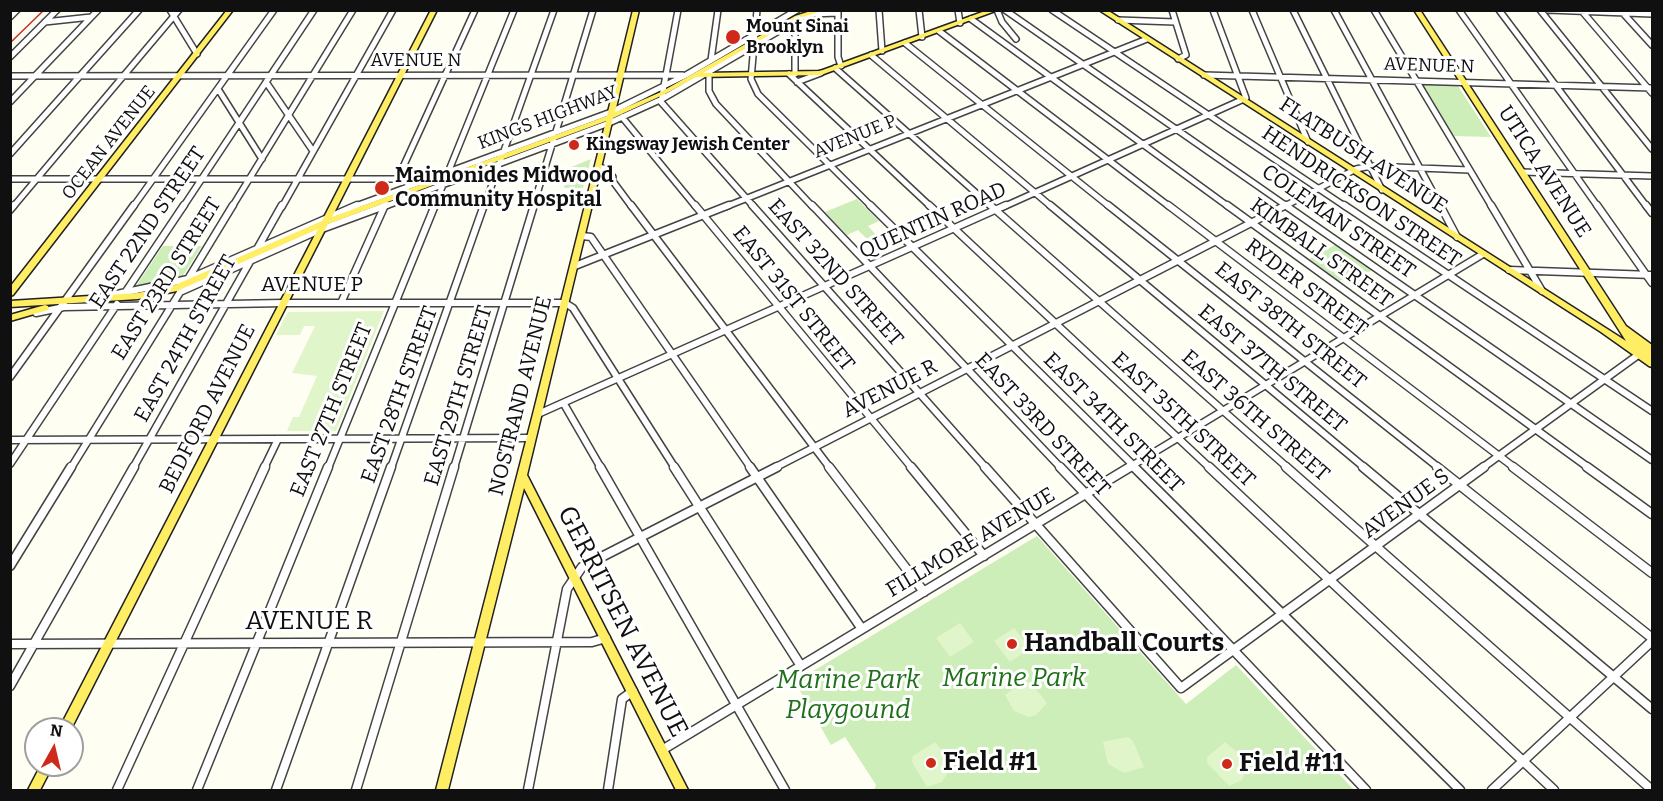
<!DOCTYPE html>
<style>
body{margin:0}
#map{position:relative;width:1663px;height:801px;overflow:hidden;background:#fffef3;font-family:Bitter,serif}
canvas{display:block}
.frame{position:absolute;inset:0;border:12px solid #101010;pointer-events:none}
.north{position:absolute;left:24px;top:717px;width:60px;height:60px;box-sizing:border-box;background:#fff;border:2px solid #9f9f9f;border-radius:50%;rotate:8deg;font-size:16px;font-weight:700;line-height:24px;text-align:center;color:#101010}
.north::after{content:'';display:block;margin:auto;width:21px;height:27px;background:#cf2919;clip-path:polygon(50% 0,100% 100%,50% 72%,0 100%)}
</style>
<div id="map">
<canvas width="1663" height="801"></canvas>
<div class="frame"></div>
<div class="north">N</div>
</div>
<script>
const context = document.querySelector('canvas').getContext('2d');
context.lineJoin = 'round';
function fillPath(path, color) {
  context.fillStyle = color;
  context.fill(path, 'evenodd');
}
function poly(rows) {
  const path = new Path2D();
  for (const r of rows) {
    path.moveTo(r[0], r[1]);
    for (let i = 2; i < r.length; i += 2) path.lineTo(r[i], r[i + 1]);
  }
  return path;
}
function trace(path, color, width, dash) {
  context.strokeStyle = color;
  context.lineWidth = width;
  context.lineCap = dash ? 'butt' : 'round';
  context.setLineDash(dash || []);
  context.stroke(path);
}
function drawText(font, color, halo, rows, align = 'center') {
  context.font = font + ' Bitter,serif';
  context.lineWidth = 6;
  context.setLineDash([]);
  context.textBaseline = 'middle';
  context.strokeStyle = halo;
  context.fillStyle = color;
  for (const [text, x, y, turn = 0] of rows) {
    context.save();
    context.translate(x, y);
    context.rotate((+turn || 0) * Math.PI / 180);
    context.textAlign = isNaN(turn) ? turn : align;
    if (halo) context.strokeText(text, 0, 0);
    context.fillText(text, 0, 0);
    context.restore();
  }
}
fillPath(poly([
 [1422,84,1458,86,1491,137,1454,136],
 [591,159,583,188,564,188,569,168],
 [857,199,879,221,868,226,879,238,869,241,858,230,847,235,825,212],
 [1335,245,1372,270,1364,275,1378,285,1368,291,1348,277,1339,281,1309,259],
 [163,246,202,246,182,277,136,286],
 [1037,536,1186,704,1236,665,1354,790,874,790,876,785,845,737,831,745,795,682]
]), '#cdeeb8');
fillPath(poly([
 [384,311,336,431,287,431,293,417,299,417,317,376,292,373,315,326,304,326,300,335,276,335,288,312],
 [960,623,974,642,950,657,936,638],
 [1014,628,1030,648,1010,662,994,641],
 [1025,681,1030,682,1047,703,1036,715,1029,717,1014,711,1005,695],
 [1128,737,1133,741,1144,767,1124,773,1108,764,1103,742],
 [935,742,947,757,949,770,942,782,927,787,912,762,913,756],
 [1225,742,1241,755,1247,769,1242,780,1229,786,1207,763,1207,757]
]), '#e1f5cb');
const minorFar2 = poly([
 [170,10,197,54],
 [678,10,661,102,754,207],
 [757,10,751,79,758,94,872,207],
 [838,10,838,57,841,66],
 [879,10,882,51],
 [919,10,922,37],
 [958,10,960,23],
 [997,10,1002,22,1016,39],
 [1005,10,1288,207],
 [1052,10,1346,207],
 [1172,10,1186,55,1178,59],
 [1252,10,1308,142],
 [1293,10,1382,190],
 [1334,10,1441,207],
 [1374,10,1492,207],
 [1459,10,1598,207],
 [1499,10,1647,207],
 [1540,10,1652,149],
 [1548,10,1652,14],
 [1581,10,1652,93],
 [1622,12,1652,45],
 [10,17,17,10],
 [971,19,1229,207],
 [1118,20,1175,22],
 [45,22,91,17],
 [795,22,795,74],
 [939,31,1170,207],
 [905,43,1110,207],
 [871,55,1052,207],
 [10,57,57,10],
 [711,60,718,10],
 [835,68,992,207],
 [789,74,931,207],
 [709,75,709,91,716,104,813,207],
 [1204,75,1652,88],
 [10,76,683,75],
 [266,82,313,151],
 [797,82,821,73],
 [218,89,262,159],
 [10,102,98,10],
 [622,117,696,207],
 [10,154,139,10],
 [599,167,606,169,613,177,612,180,632,207],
 [599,167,603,174,612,180],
 [1522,172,1652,176],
 [398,178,475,10],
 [10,179,427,179],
 [13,207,179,10],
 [133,207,274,10],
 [183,207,314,10],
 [232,207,353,10],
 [282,207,393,10],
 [353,207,611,112,686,75,797,10],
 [383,207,609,123,662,99,801,18,811,14,838,13],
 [384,207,385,204],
 [434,207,514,10],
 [484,207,554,10],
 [533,207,593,10],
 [725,207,1147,39],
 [1003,207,1246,98,1213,10],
 [1283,207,1356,169,1371,166,1469,170]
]);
const minorFar1 = poly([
 [631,205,830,468],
 [695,205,912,468],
 [752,205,986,468],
 [812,205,1061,468],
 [870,205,1136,468],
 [929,205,1210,468],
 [990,205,1288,468],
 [1050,205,1365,468],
 [1108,205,1439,468],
 [1168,205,1515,468],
 [1227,205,1589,468],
 [1285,205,1652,460],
 [1344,205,1652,411],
 [1440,205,1457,237],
 [1491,205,1542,291],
 [1597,205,1652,283],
 [1646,205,1652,213],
 [10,210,14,205],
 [582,236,591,237,751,468],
 [575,266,729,205],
 [1509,270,1652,275],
 [188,279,233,205],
 [180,292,322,229,387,205],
 [125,293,184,205],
 [98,298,188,279,357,205],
 [341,303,385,205],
 [36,313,64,307,284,303,565,303,573,308,675,468],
 [10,377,134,205],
 [564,404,601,468],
 [538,414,1006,205],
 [10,440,532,438],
 [10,464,117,304],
 [71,468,182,289],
 [133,468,282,205],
 [264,468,278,439],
 [328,468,435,205],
 [391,468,484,205],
 [454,468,534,205],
 [774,468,1286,205],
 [1128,468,1483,254],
 [1482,468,1638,355,1652,354]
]);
const minor = poly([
 [600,467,785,790],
 [674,467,801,666],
 [750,467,862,629],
 [829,467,924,592],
 [911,467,984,556],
 [985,467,1181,688,1484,467],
 [1060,467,1366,790],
 [1134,467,1460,790],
 [1209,467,1554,790],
 [1286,467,1652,790],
 [1363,467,1652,709],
 [1437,467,1652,638],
 [1513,467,1652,573],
 [1587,467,1652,514],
 [10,566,71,467],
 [10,644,592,642,606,638],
 [10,686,134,467],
 [662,750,1130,467],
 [117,790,265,467],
 [197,790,328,467],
 [276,790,391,467],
 [356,790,454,467],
 [528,790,567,589,582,567,777,467],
 [608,790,622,699,633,691],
 [1492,790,1652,641]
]);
const major = poly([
 [227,10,233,10,13,295,10,296,10,287,227,10],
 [431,10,437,10,332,217,607,116,633,10,639,10,615,112,661,92,795,16,814,10,825,10,799,18,703,73,820,71,988,10,998,10,821,75,696,77,665,94,613,118,527,475,688,790,676,790,524,488,448,790,436,790,533,414,606,121,328,224,71,729,59,729,318,229,177,291,138,299,10,307,10,301,138,293,175,285,322,221,431,10],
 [1099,10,1107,10,1626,341,1414,10,1420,10,1626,326,1652,345,1652,367,1649,366,1601,332,1099,10],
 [45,305,48,306,49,308,48,310,10,321,10,315,45,305],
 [41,765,53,765,40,790,28,790,41,765]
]);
trace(minorFar2, '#434343', 8);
trace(minorFar1, '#434343', 9);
trace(minor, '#434343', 11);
trace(major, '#212121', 3);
trace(minorFar2, '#fff', 5);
trace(minorFar1, '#fff', 6);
trace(minor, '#fff', 8);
fillPath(major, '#ffee63');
trace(poly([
 [10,43,44,10]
]), '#cf2919', 1.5);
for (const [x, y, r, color] of [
 [733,37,8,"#cf2919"],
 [574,145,6,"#cf2919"],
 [382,188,8,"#cf2919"],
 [1012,644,6,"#cf2919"],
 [931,763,6,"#cf2919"],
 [1227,764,6,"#cf2919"]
]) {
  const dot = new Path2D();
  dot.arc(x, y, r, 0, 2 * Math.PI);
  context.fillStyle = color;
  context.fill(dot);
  trace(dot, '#fff', 2);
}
drawText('bold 18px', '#101010', '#fff', [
 ["Mount Sinai",746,27],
 ["Brooklyn",746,48],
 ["Kingsway Jewish Center",586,145]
], 'left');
drawText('18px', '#101010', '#fff', [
 ["AVENUE N",416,61],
 ["AVENUE N",1429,66,2],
 ["KINGS HIGHWAY",548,118,-21],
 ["AVENUE P",855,137,-22],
 ["OCEAN AVENUE",109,143,-52]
]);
drawText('21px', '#101010', '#fff', [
 ["FLATBUSH AVENUE",1363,156,33],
 ["UTICA AVENUE",1544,172,57],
 ["HENDRICKSON STREET",1361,197,34],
 ["QUENTIN ROAD",933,221,-24],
 ["COLEMAN STREET",1338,222,35],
 ["EAST 22ND STREET",148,228,-56],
 ["KIMBALL STREET",1321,253,36],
 ["EAST 32ND STREET",835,273,48],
 ["EAST 23RD STREET",167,279,-58],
 ["AVENUE P",312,285],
 ["RYDER STREET",1306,288,37],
 ["EAST 31ST STREET",793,299,51],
 ["EAST 38TH STREET",1290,326,39],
 ["EAST 24TH STREET",186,339,-61],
 ["EAST 37TH STREET",1272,369,40],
 ["AVENUE R",890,389,-27],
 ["EAST 28TH STREET",400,395,-70],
 ["EAST 29TH STREET",459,396,-73],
 ["NOSTRAND AVENUE",521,396,-76],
 ["BEDFORD AVENUE",208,409,-63],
 ["EAST 27TH STREET",332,410,-68],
 ["EAST 36TH STREET",1255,416,41],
 ["EAST 35TH STREET",1183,420,43],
 ["EAST 34TH STREET",1113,423,45],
 ["EAST 33RD STREET",1042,425,47],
 ["AVENUE S",1406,504,-36],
 ["FILLMORE AVENUE",971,543,-31]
]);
drawText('bold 21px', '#101010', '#fff', [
 ["Maimonides Midwood",395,176],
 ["Community Hospital",395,200]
], 'left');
drawText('26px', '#101010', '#fff', [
 ["AVENUE R",309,622],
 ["GERRITSEN AVENUE",622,622,63]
]);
drawText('bold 26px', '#101010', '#fff', [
 ["Handball Courts",1024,644],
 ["Field #1",943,763],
 ["Field #11",1239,764]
], 'left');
drawText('italic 26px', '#1f7019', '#fff', [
 ["Marine Park",1014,679],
 ["Marine Park",848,681],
 ["Playgound",848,711]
]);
</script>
